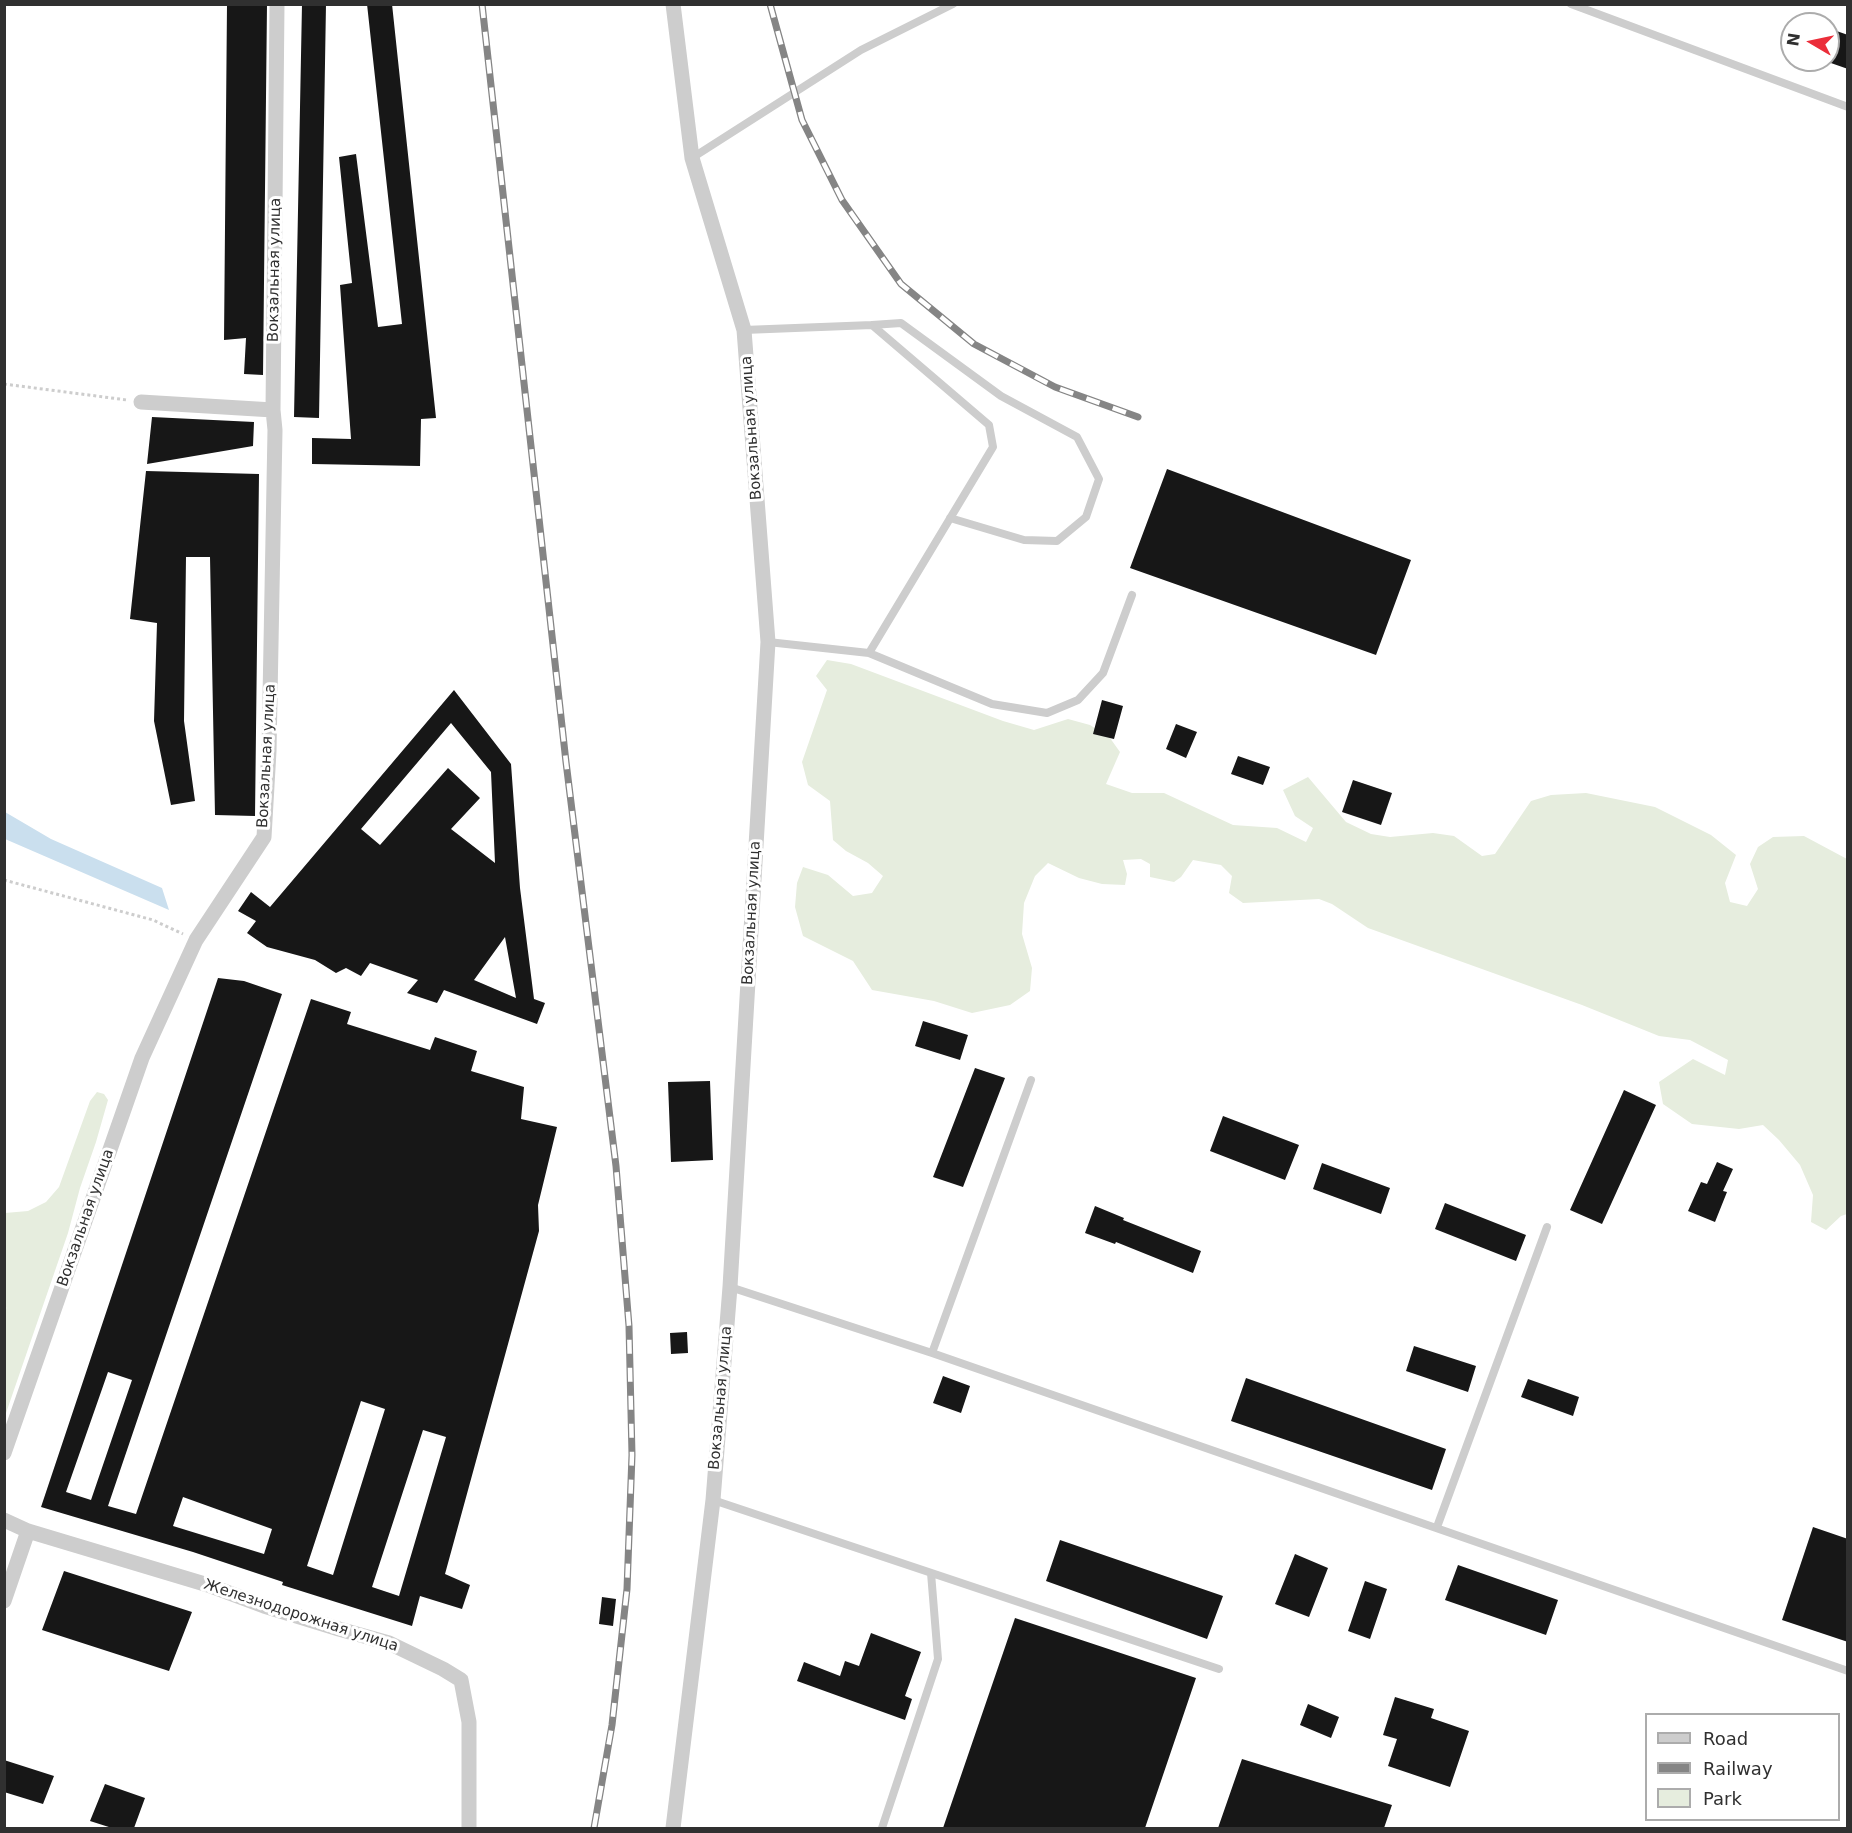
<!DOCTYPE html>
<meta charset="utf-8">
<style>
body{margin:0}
#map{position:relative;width:1852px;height:1833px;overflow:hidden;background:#fff;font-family:"DejaVu Sans",sans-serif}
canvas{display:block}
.frame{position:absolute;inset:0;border:6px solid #303030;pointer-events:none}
.legend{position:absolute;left:1645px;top:1713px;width:195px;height:108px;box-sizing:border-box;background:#fff;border:2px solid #acacac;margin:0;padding:8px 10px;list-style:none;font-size:18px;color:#303030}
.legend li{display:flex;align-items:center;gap:12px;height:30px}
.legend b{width:30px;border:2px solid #acacac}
.north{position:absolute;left:1780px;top:12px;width:60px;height:60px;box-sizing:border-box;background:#fff;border:2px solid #acacac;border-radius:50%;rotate:279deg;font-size:16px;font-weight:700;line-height:24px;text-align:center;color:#303030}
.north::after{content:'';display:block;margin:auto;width:21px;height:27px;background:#eb2e3a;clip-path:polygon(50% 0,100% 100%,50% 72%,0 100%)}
</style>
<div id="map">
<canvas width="1852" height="1833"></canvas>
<div class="frame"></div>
<ul class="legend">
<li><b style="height:8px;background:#cdcdcd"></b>Road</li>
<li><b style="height:8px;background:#858585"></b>Railway</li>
<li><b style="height:16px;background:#e6edde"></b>Park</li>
</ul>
<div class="north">N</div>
</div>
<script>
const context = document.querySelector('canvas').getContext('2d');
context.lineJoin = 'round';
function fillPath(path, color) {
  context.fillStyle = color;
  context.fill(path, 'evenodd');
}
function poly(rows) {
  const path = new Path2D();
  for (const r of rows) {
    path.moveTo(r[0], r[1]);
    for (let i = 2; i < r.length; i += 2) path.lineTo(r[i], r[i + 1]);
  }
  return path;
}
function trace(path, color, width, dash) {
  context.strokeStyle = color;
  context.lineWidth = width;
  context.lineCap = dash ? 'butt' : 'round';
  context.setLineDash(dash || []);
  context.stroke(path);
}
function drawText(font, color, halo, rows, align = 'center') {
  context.font = font + ' "DejaVu Sans",sans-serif';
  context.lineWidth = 6;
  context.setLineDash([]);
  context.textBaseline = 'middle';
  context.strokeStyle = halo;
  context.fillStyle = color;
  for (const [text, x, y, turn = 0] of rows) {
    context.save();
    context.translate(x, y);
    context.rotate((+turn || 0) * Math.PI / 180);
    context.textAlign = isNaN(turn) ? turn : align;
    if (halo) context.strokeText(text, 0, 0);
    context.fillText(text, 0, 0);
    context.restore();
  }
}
fillPath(poly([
 [827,660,851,664,1003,721,1034,730,1068,719,1090,725,1110,738,1120,752,1106,784,1132,793,1164,793,1233,825,1277,828,1306,842,1313,828,1295,816,1283,790,1308,777,1346,822,1371,834,1390,837,1433,833,1454,836,1482,856,1495,854,1531,801,1551,795,1586,793,1655,807,1711,835,1736,855,1725,883,1730,902,1747,906,1758,889,1750,864,1758,847,1773,837,1804,836,1847,859,1847,1214,1841,1216,1826,1230,1811,1222,1813,1195,1800,1165,1779,1140,1763,1125,1739,1129,1692,1124,1663,1104,1659,1082,1693,1059,1725,1075,1728,1060,1690,1040,1659,1036,1582,1005,1368,928,1332,904,1319,899,1243,903,1229,893,1232,876,1221,865,1193,860,1181,877,1174,882,1150,877,1150,864,1141,859,1123,860,1127,874,1125,885,1102,884,1079,878,1048,863,1035,876,1024,903,1022,934,1032,968,1030,991,1010,1005,972,1013,934,1001,872,990,853,961,803,936,795,907,797,883,803,867,828,875,853,896,872,893,883,876,868,863,846,851,833,840,830,801,808,785,802,762,827,690,816,676],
 [97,1092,104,1094,108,1100,96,1142,80,1188,68,1233,5,1416,4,1309,7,1308,4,1307,5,1213,28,1211,46,1202,59,1187,90,1101]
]), '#e6edde');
fillPath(poly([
 [5,812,51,839,162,888,169,910,5,839]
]), '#cadfee');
fillPath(poly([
 [227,4,267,4,263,375,244,374,246,338,224,340],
 [302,4,326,4,319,418,294,417],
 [367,4,392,4,436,418,421,419,420,466,312,464,312,438,351,439,340,285,352,283,339,157,356,154,378,327,402,324],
 [1828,28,1848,35,1848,69,1828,62],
 [152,417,254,422,253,446,147,464],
 [1167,469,1411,560,1376,655,1130,568],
 [146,471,259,474,255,816,215,815,210,557,186,557,184,721,195,801,171,805,154,721,157,623,130,619],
 [454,690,511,764,520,888,534,999,545,1003,537,1024,444,990,437,1003,407,993,418,980,370,963,361,976,346,968,336,973,315,960,267,947,247,933,256,921,238,911,251,892,270,907],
 [451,723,491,772,495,863,451,829,480,798,448,768,380,845,361,829],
 [505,937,516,998,474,980],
 [1102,700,1123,706,1114,739,1093,734],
 [1176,724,1197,732,1186,758,1166,749],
 [1238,756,1270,767,1263,785,1231,774],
 [1353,780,1392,793,1381,825,1342,812],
 [218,978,244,981,282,994,108,1506,136,1514,311,999,351,1012,347,1024,430,1050,435,1037,477,1051,471,1071,524,1087,521,1119,557,1127,538,1205,539,1231,445,1574,470,1585,462,1609,420,1596,412,1626,282,1585,283,1582,193,1552,41,1507],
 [108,1372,132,1380,91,1500,66,1492],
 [361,1401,385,1409,333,1575,307,1566],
 [423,1430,446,1437,399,1596,372,1587],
 [183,1497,272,1529,264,1554,173,1526],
 [923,1021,968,1035,960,1060,915,1046],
 [975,1068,1005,1078,963,1187,933,1177],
 [710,1081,713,1160,671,1162,668,1082],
 [1624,1090,1656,1105,1602,1224,1570,1210],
 [1223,1116,1299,1145,1285,1180,1210,1151],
 [1717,1162,1733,1169,1723,1191,1727,1192,1715,1222,1688,1211,1701,1182,1707,1184],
 [1322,1163,1390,1188,1381,1214,1313,1189],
 [1445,1203,1526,1235,1516,1261,1435,1229],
 [1095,1206,1124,1218,1123,1220,1201,1251,1193,1273,1116,1242,1115,1244,1085,1233],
 [687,1332,688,1353,671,1354,670,1333],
 [1414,1346,1476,1366,1468,1392,1406,1371],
 [943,1376,970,1386,961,1413,933,1403],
 [1246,1378,1446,1449,1432,1490,1231,1421],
 [1528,1379,1579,1397,1573,1416,1521,1397],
 [1813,1527,1848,1539,1848,1642,1782,1620],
 [1060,1540,1223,1596,1207,1639,1046,1581],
 [1295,1554,1328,1568,1309,1617,1275,1604],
 [1458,1565,1558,1600,1546,1635,1445,1600],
 [64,1571,192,1612,169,1671,42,1630],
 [1365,1581,1387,1589,1370,1639,1348,1631],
 [602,1597,616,1599,613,1626,599,1624],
 [1015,1618,1196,1678,1145,1828,943,1828],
 [871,1633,921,1652,905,1696,912,1699,905,1720,797,1681,804,1662,840,1676,845,1661,859,1666],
 [1395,1697,1434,1709,1431,1718,1469,1731,1450,1787,1388,1766,1397,1739,1383,1735],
 [1308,1704,1339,1717,1331,1738,1300,1725],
 [1242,1759,1392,1805,1384,1828,1218,1828],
 [4,1760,54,1776,43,1804,4,1792],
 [105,1784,145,1798,134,1828,112,1828,90,1821]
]), '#171717');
trace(poly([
 [4,384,127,400],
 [4,880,153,920,183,934]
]), '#cdcdcd', 3, [3, 3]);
trace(poly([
 [1571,4,1848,107],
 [692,158,861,50,953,4],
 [872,325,901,323,1001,396,1077,437,1099,479,1086,517,1057,541,1024,540,950,518],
 [744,330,872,325,989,425,993,447,869,653],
 [768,642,869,653,992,704,1047,713,1078,700,1103,673,1132,595],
 [730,1287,932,1353,1848,1671],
 [932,1353,1031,1080],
 [713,1500,1219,1669],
 [1437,1527,1547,1227],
 [882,1828,938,1659,931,1573]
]), '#cdcdcd', 8);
trace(poly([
 [673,4,692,158,744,330,768,642,730,1287,713,1500,673,1828],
 [141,402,273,410],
 [4,1453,142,1058,196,940,264,837,269,751,275,430,273,410,277,4],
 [4,1520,28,1531,208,1585,264,1606,339,1629,389,1643,443,1669,461,1680,469,1722,469,1828],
 [4,1601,28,1531]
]), '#cdcdcd', 15);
const rail = poly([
 [482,4,566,762,616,1166,629,1326,632,1455,627,1589,612,1725,594,1828],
 [770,4,802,120,842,200,901,284,974,344,1055,387,1138,417]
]);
trace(rail, '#858585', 7);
trace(rail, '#fff', 4.5, [14]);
drawText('15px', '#303030', '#fff', [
 ["Вокзальная улица",275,270,-89],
 ["Вокзальная улица",752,428,-94],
 ["Вокзальная улица",267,756,-87],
 ["Вокзальная улица",752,913,-87],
 ["Вокзальная улица",86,1218,-71],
 ["Вокзальная улица",721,1398,-85],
 ["Железнодорожная улица",301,1616,18]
]);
</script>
